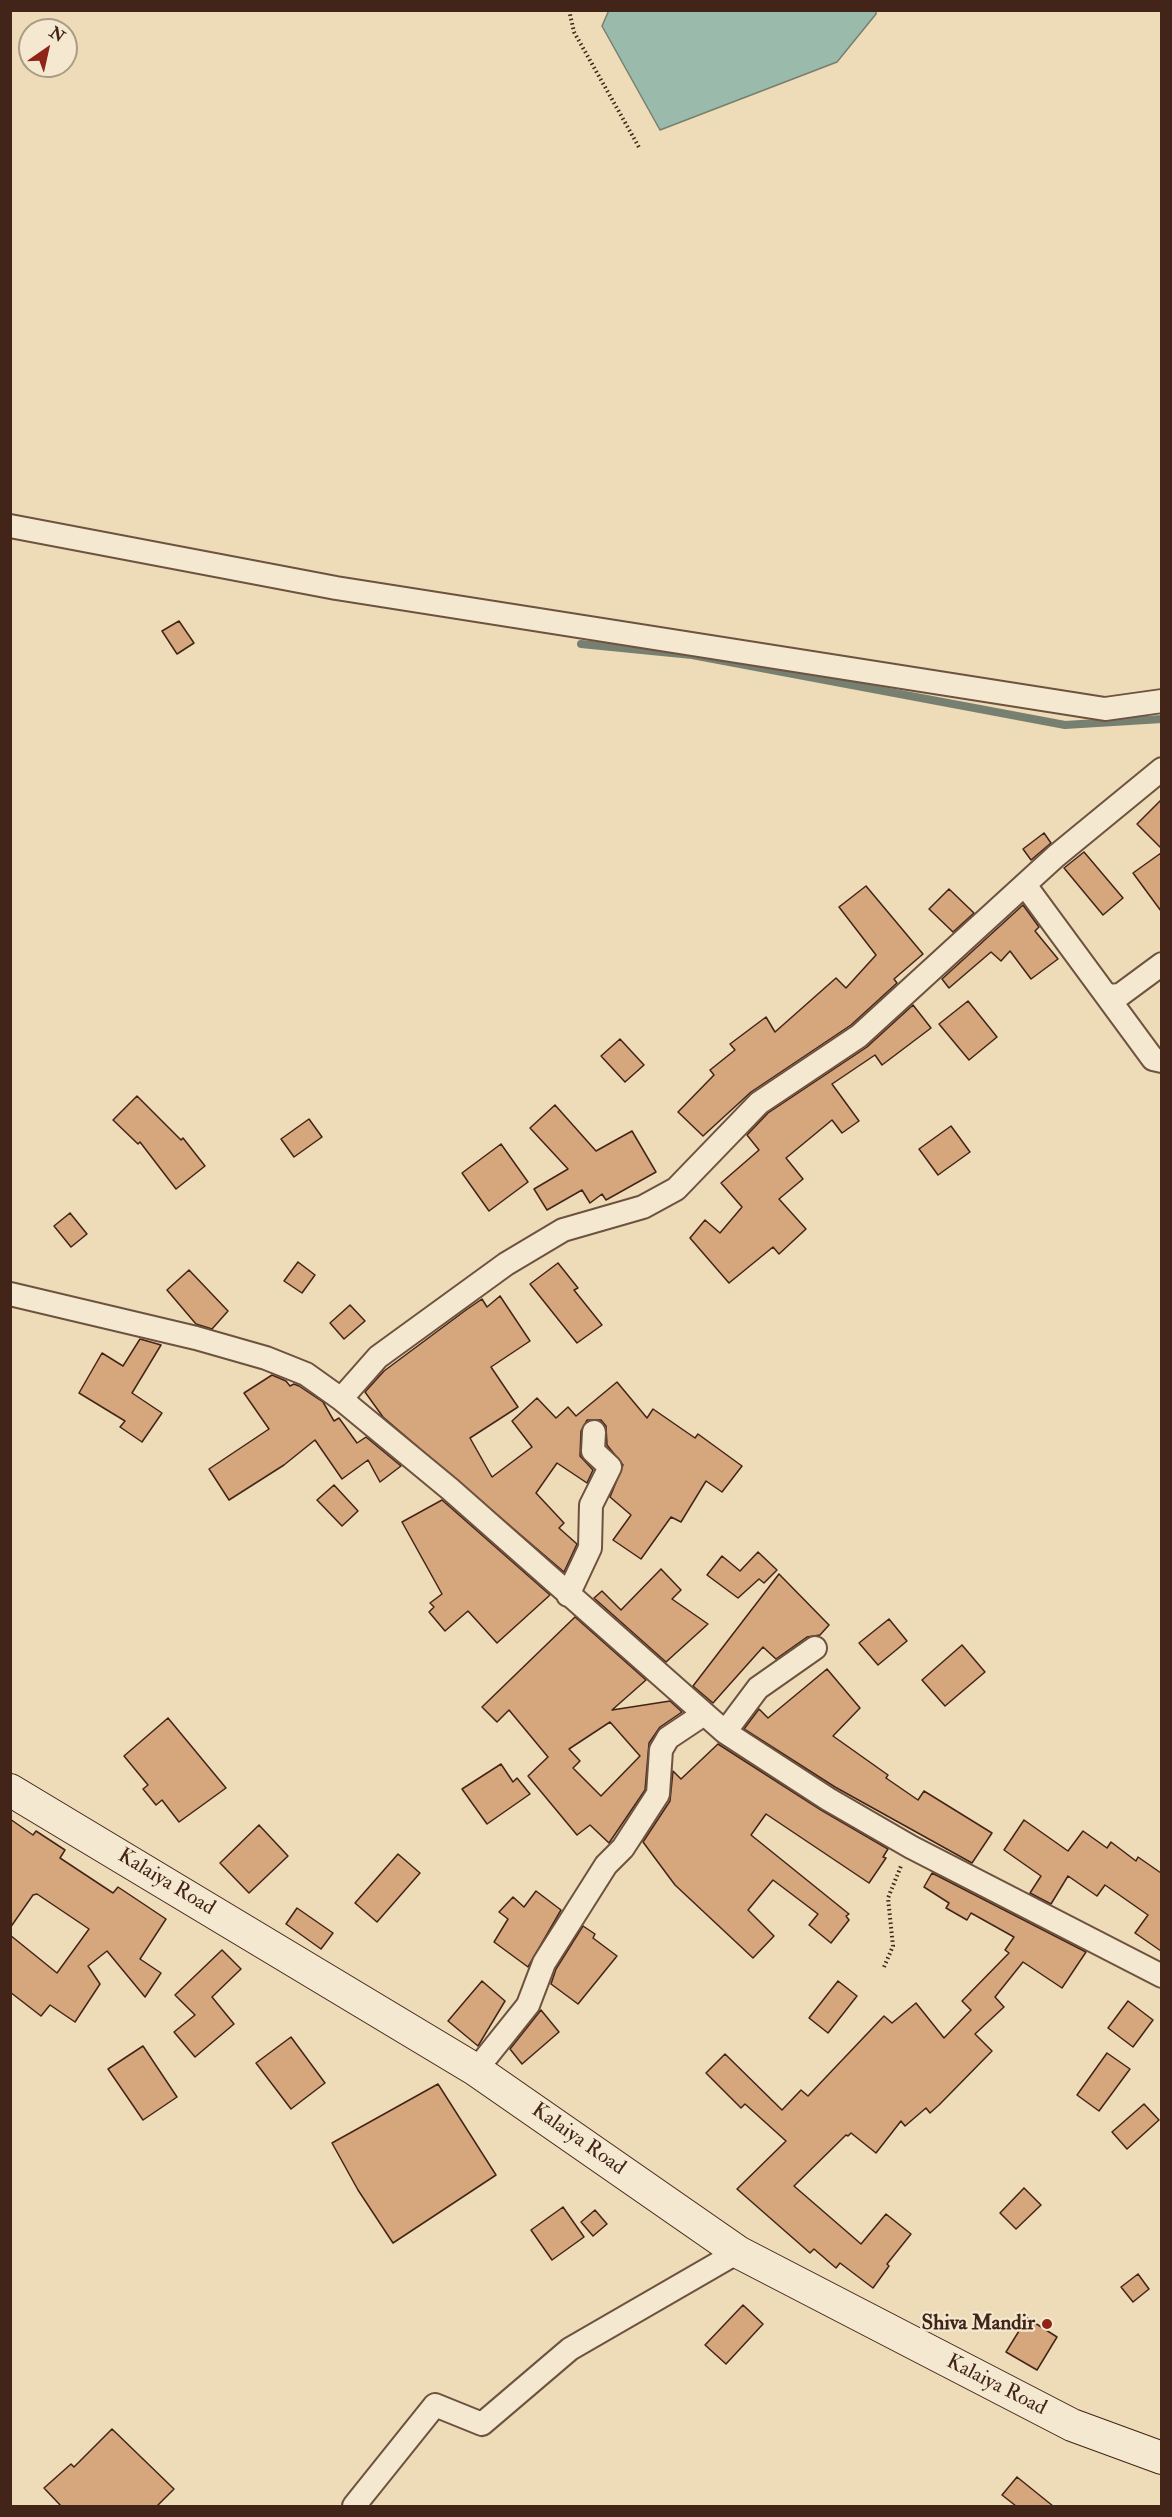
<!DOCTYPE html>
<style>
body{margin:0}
#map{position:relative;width:1172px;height:2517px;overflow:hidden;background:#eedbb7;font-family:"IM FELL Double Pica",serif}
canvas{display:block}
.frame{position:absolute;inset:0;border:12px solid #432418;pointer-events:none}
.north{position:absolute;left:18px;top:18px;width:60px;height:60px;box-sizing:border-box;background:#f4e8d0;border:2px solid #ad9a86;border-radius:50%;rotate:34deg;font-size:16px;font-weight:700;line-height:24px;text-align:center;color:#432418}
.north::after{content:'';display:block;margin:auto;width:21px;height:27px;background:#8f2418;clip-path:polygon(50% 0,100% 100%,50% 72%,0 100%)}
</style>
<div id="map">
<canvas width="1172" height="2517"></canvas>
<div class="frame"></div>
<div class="north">N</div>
</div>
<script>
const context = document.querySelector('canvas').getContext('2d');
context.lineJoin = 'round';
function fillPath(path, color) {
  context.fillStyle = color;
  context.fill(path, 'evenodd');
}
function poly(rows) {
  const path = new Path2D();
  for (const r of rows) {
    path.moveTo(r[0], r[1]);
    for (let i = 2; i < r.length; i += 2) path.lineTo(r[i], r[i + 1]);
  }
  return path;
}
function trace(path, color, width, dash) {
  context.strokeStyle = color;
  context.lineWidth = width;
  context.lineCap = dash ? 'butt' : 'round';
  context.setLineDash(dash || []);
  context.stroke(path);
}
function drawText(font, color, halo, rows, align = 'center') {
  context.font = font + ' "IM FELL Double Pica",serif';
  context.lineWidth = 4.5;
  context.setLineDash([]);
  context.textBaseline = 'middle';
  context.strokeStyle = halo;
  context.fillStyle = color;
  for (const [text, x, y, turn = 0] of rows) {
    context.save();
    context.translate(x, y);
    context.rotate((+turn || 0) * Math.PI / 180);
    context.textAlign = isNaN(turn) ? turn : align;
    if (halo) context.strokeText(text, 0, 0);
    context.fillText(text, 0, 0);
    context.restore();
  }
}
const water = poly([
 [609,10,876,10,876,14,837,62,660,130,602,26,609,10]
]);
fillPath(water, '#9abbab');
trace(water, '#777f70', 1.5);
trace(poly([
 [581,644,692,655,1065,725,1162,719]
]), '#777f70', 8);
const building = poly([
 [179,621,194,643,177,654,162,631,179,621],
 [1161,800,1161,848,1137,824,1161,800],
 [1044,833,1051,843,1031,860,1023,849,1044,833],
 [1084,852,1123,898,1103,915,1064,868,1084,852],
 [1161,853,1161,911,1133,873,1161,853],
 [866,886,923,954,894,979,897,983,851,1025,751,1092,703,1136,678,1112,714,1075,710,1070,735,1050,730,1044,766,1017,775,1032,836,978,846,988,876,955,839,907,866,886],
 [949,889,974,913,953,932,929,909,949,889],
 [1023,905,1039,927,1035,931,1058,959,1031,979,1010,951,1001,961,991,952,949,988,942,979,1023,905],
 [968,1001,997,1037,969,1060,939,1024,968,1001],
 [913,1005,931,1028,882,1065,875,1055,832,1084,859,1121,842,1133,832,1120,786,1158,803,1179,779,1199,806,1229,779,1254,773,1247,729,1283,690,1238,705,1220,720,1233,742,1207,721,1183,759,1150,747,1135,768,1113,867,1047,913,1005],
 [620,1039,644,1065,625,1082,601,1056,620,1039],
 [137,1096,181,1140,183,1138,205,1166,176,1189,140,1142,138,1144,113,1120,137,1096],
 [555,1105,596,1151,632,1131,656,1172,606,1200,602,1194,590,1203,582,1190,547,1210,534,1189,568,1169,530,1128,555,1105],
 [309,1119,322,1137,294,1157,281,1139,309,1119],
 [951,1126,970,1152,938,1175,919,1149,951,1126],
 [501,1144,528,1182,489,1211,462,1173,501,1144],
 [70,1213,87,1234,71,1247,54,1226,70,1213],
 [298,1262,315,1275,302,1293,284,1281,298,1262],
 [558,1263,578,1288,574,1290,602,1325,577,1343,530,1284,558,1263],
 [189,1270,228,1311,212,1329,196,1324,167,1290,189,1270],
 [500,1296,530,1341,491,1367,518,1407,470,1438,492,1477,532,1447,512,1421,537,1398,556,1418,568,1407,576,1416,617,1382,647,1418,653,1409,695,1438,698,1434,742,1466,722,1492,706,1481,681,1522,671,1517,641,1559,613,1540,631,1515,610,1497,623,1465,607,1445,606,1426,601,1420,587,1420,581,1431,580,1456,593,1470,587,1483,557,1463,536,1493,564,1523,559,1528,577,1544,564,1572,383,1417,365,1392,384,1371,466,1310,482,1299,487,1307,500,1296],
 [350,1305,365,1321,344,1339,330,1323,350,1305],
 [140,1339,161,1345,132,1393,162,1413,142,1442,120,1427,125,1421,79,1393,102,1353,123,1366,140,1339],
 [272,1375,286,1381,290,1386,294,1384,299,1386,323,1402,334,1421,339,1418,357,1443,366,1437,401,1466,380,1482,368,1460,342,1479,315,1440,284,1465,229,1500,209,1469,269,1429,244,1393,272,1375],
 [334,1485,358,1511,342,1526,317,1500,334,1485],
 [442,1500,550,1595,497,1643,468,1611,445,1631,429,1612,434,1607,430,1603,442,1594,402,1522,442,1500],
 [758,1552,777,1570,764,1583,759,1579,738,1598,707,1575,722,1556,740,1571,758,1552],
 [661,1569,681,1590,672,1599,708,1624,666,1662,594,1598,602,1591,621,1610,661,1569],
 [779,1574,829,1625,820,1635,807,1637,776,1659,763,1647,713,1703,693,1686,779,1574],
 [575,1617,646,1680,612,1710,670,1701,682,1712,660,1727,649,1743,645,1790,609,1843,590,1825,577,1835,528,1776,548,1757,509,1710,497,1722,482,1707,575,1617],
 [610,1722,640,1756,601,1796,573,1768,580,1761,569,1749,610,1722],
 [889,1619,907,1641,878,1665,859,1643,889,1619],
 [962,1645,985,1672,945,1706,922,1680,962,1645],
 [827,1669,860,1708,833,1736,888,1775,886,1778,918,1800,924,1791,992,1833,972,1863,835,1787,744,1729,759,1709,768,1718,827,1669],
 [168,1718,226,1788,179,1822,162,1800,156,1805,143,1789,148,1785,124,1756,168,1718],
 [718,1744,821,1810,888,1849,883,1857,886,1858,869,1883,766,1814,751,1835,849,1914,846,1916,849,1920,831,1943,809,1925,818,1914,773,1880,748,1910,774,1936,753,1958,675,1885,643,1842,670,1801,673,1771,681,1779,718,1744],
 [501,1764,513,1782,517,1778,530,1794,487,1824,462,1789,501,1764],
 [10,1819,33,1835,36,1831,65,1850,60,1858,113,1893,118,1887,166,1919,140,1959,161,1973,145,1997,107,1951,88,1966,100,1984,75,2022,50,2005,41,2016,10,1992,10,1935,57,1973,89,1929,37,1894,33,1895,10,1928,10,1819],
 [1024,1820,1068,1851,1083,1831,1107,1848,1111,1842,1136,1861,1138,1857,1161,1873,1161,1951,1135,1933,1148,1915,1105,1885,1097,1896,1068,1876,1051,1904,1030,1893,1041,1876,1004,1850,1024,1820],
 [259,1825,288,1856,249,1893,220,1863,259,1825],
 [398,1854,420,1873,377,1922,355,1903,398,1854],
 [932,1873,1086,1952,1062,1988,1023,1962,995,1997,1004,2007,975,2034,992,2051,939,2105,930,2113,926,2108,905,2126,901,2121,876,2153,851,2133,848,2136,846,2135,794,2186,861,2244,886,2214,911,2234,887,2264,889,2266,873,2288,840,2263,836,2268,814,2249,810,2253,737,2189,786,2141,745,2104,741,2108,706,2073,725,2054,782,2110,801,2090,808,2096,884,2016,892,2023,916,2003,944,2038,971,2010,962,2001,1009,1953,1005,1950,1014,1937,971,1913,967,1920,946,1908,949,1903,924,1887,932,1873],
 [536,1891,561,1910,528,1967,494,1942,508,1919,499,1912,513,1897,524,1907,536,1891],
 [297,1908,333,1933,321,1949,286,1924,297,1908],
 [583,1926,595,1934,593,1938,617,1956,578,2004,551,1984,556,1969,583,1926],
 [222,1950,241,1969,212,1997,234,2024,195,2057,174,2032,195,2015,175,1995,222,1950],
 [482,1981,505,2001,478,2046,448,2021,482,1981],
 [838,1981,857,1996,828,2033,809,2018,838,1981],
 [1128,2001,1153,2020,1133,2047,1108,2028,1128,2001],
 [541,2010,559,2032,522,2064,510,2049,541,2010],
 [291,2037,325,2083,291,2109,256,2063,291,2037],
 [143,2046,177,2097,143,2120,108,2069,143,2046],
 [1107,2053,1130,2069,1099,2111,1077,2095,1107,2053],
 [438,2084,496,2175,393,2243,358,2190,332,2143,438,2084],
 [1144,2104,1159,2120,1127,2149,1112,2132,1144,2104],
 [1024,2188,1041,2205,1016,2229,1000,2213,1024,2188],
 [563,2207,584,2237,552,2260,531,2230,563,2207],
 [595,2210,607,2224,593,2236,581,2222,595,2210],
 [1138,2274,1149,2289,1133,2302,1121,2287,1138,2274],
 [743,2305,763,2324,726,2364,705,2345,743,2305],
 [1027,2318,1057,2337,1037,2370,1006,2352,1027,2318],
 [112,2429,174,2489,157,2506,61,2506,44,2488,71,2464,74,2467,112,2429],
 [1017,2477,1053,2506,1016,2506,1002,2495,1017,2477]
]);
fillPath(building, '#d6a67d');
trace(building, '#432418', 1.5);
const minor = poly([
 [10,526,336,588,1105,709,1162,701],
 [1025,885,1153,1059,1162,1061],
 [1107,996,1120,995,1162,964],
 [10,1294,196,1338,266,1358,306,1374,341,1399,450,1489,725,1732,828,1799,911,1847,1162,1976],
 [341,1399,378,1357,506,1264,563,1230,643,1207,676,1189,759,1103,859,1036,1056,856,1162,769],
 [568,1595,590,1548,591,1505,610,1467,593,1451,594,1432],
 [725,1732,758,1688,815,1648],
 [476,2070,528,2005,544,1963,606,1865,623,1848,658,1794,661,1750,668,1738,704,1714],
 [354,2506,435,2405,482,2424,570,2349,738,2252]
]);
const secondary = poly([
 [10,1790,476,2070,738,2252,1072,2425,1162,2458]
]);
trace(minor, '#6e5240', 26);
trace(secondary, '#432418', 34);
trace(poly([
 [569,10,574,32,640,149],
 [884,1967,893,1946,888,1898,901,1866]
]), '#432418', 4, [1.5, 3]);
trace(minor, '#f4e8d0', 22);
trace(secondary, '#f4e8d0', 32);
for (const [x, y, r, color] of [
 [1047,2324,6,"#8f2418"]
]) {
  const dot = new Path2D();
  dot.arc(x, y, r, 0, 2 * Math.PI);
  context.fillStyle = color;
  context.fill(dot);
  trace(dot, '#f4e8d0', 2);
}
drawText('21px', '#432418', '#f4e8d0', [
 ["Kalaiya Road",166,1883,31],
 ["Kalaiya Road",578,2140,35],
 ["Kalaiya Road",996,2386,27]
]);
drawText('bold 21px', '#432418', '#f4e8d0', [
 ["Shiva Mandir",1035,2324]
], 'right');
</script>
